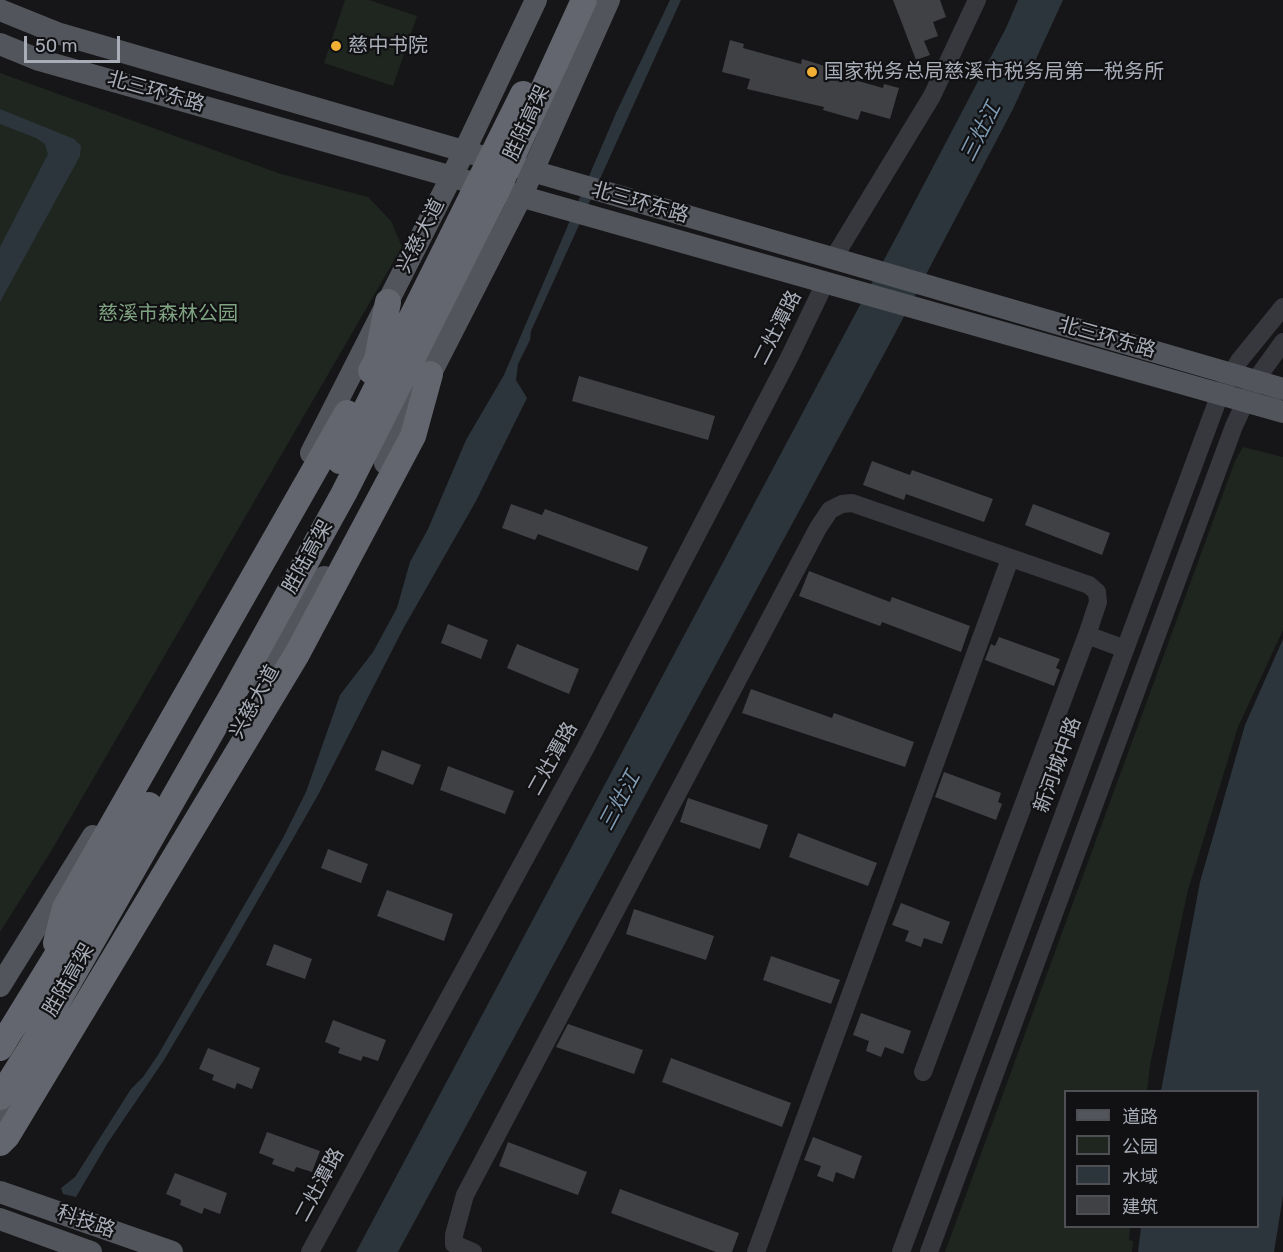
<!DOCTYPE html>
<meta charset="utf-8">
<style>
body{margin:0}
#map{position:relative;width:1283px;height:1252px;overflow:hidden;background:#161618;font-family:Rubik,"Noto Sans SC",sans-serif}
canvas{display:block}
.legend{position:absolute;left:1064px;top:1090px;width:195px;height:138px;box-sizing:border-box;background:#111113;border:2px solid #4d4f55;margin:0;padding:8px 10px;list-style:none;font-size:18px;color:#a8adb8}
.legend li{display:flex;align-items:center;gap:12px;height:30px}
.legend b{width:30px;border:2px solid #4d4f55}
.scale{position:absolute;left:24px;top:36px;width:96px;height:27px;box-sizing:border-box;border:3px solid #a8adb8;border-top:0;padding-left:8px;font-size:18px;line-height:21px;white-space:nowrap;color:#a8adb8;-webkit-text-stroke:4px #111113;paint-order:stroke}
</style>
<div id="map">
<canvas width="1283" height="1252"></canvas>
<ul class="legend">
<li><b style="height:8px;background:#53555c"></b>道路</li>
<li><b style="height:16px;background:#1e261f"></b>公园</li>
<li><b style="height:16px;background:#2c353c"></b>水域</li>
<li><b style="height:16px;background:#404145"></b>建筑</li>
</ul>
<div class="scale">50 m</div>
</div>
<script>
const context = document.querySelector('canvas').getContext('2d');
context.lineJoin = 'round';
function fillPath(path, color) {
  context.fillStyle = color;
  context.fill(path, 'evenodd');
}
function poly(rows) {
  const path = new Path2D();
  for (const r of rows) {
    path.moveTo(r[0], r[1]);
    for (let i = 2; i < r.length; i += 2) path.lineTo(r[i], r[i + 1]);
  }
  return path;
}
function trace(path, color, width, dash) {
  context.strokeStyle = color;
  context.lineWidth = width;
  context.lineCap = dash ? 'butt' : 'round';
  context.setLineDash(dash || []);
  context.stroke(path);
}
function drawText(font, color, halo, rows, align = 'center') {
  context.font = font + ' Rubik,"Noto Sans SC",sans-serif';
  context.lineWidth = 4.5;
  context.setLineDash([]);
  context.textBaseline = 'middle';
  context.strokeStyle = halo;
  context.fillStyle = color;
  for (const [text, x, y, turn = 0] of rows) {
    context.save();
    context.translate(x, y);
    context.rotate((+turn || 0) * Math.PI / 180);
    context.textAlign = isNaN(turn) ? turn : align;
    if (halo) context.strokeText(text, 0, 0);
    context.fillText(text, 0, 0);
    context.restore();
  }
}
fillPath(poly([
 [345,0,369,0,417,16,393,86,324,63],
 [0,73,281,174,368,197,391,221,402,247,50,853,0,932],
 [1243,447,1283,457,1283,630,1238,727,1188,890,1150,1065,1147,1091,1066,1092,1066,1226,1130,1227,1129,1240,1133,1241,1132,1252,945,1252,1235,461]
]), '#1e261f');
fillPath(poly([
 [670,0,681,0,531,331,530,340,518,364,516,380,527,398,476,501,403,629,318,795,231,947,164,1060,107,1144,76,1197,63,1194,61,1188,75,1177,131,1089,143,1077,158,1055,283,838,306,792,340,695,373,652,397,608,410,562,428,529,466,440,504,375,616,113],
 [1018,0,1063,0,1013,109,890,343,398,1252,356,1252,902,226,1006,28],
 [0,109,74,139,81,146,80,156,0,302,0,247,48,154,45,144,36,138,0,124],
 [1283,639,1283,1196,1274,1252,1138,1252,1141,1227,1258,1226,1258,1092,1161,1091,1200,882,1245,725]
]), '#2c353c');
fillPath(poly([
 [893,0,940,0,946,17,933,22,938,36,924,41,930,55,916,60],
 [730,40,744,44,743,48,801,64,802,59,828,67,826,72,883,88,884,84,899,88,890,119,861,111,858,120,823,110,824,107,747,89,750,79,722,72],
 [579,376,715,416,708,440,572,401],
 [872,461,910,475,912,470,993,499,984,522,906,494,904,500,863,485],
 [511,504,542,515,545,509,648,547,638,571,538,534,535,540,502,528],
 [1033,504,1110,533,1102,555,1025,525],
 [809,571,890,602,892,597,970,626,961,652,882,622,880,626,799,596],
 [448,624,488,640,481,659,441,643],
 [999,637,1060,659,1056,668,1060,670,1054,686,985,660,991,644,995,646],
 [517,644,579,669,569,694,507,668],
 [751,689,832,718,834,713,914,742,905,767,742,713],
 [382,750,421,765,413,785,375,770],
 [448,766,514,791,505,814,440,790],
 [944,772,1001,793,998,802,1002,804,996,820,935,797],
 [688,798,768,825,760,849,680,822],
 [798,833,877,863,868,886,789,857],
 [328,849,368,864,361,883,321,868],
 [387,890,453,914,444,941,377,916],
 [901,903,950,922,942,944,924,938,921,947,905,941,909,931,892,925],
 [634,909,714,936,706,960,626,934],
 [274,944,312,959,305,979,266,965],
 [771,956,840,980,831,1004,763,980],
 [861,1013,911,1031,903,1054,885,1047,881,1057,866,1051,869,1041,853,1035],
 [333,1020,386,1040,378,1061,363,1056,361,1061,338,1053,340,1048,325,1042],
 [568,1024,643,1050,634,1074,556,1047],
 [208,1048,260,1068,252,1089,237,1083,235,1089,212,1080,214,1075,199,1069],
 [671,1058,791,1103,782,1127,662,1082],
 [267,1132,320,1151,312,1172,296,1167,294,1172,272,1164,274,1159,259,1153],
 [813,1137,862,1156,854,1179,836,1172,833,1182,817,1176,821,1166,804,1160],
 [508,1142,587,1172,578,1195,499,1166],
 [175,1173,227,1193,220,1214,204,1208,202,1214,180,1205,181,1200,166,1194],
 [620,1189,739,1233,732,1252,716,1252,611,1213]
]), '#404145');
trace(poly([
 [833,259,932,96,977,0],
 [1087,635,1125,649],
 [310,1252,586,747,789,358,826,281],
 [473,1252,454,1244,454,1235,465,1195,818,528,830,510,842,504,852,503,1089,585,1097,592,1098,602,1087,635,923,1072],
 [756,1252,1010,559],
 [901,1252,1220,394,1239,361,1283,307],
 [929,1252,1234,426,1255,381,1283,342]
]), '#37383d', 18);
trace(poly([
 [0,10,57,33,1283,389],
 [0,44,39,60,1283,412],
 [311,453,464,152,536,0],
 [385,463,522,195,609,0],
 [262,690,324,577],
 [0,986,93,836],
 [0,1120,33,1070],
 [0,1192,172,1252],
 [0,1219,91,1252]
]), '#53555c', 22);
trace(poly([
 [371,371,377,360,388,302],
 [340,461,523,94],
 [56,943,65,908,347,413],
 [0,1048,149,805],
 [0,1097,31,1048,233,694,344,493,494,197,584,0],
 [0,1143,7,1136,297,654,413,436,430,374]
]), '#63666e', 26);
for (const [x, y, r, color] of [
 [336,46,6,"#f2b134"],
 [812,72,6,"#f2b134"]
]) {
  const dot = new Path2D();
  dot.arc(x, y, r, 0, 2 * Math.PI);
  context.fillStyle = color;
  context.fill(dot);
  trace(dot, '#111113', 2);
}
drawText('20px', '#a8adb8', '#111113', [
 ["慈中书院",348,46],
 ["国家税务总局慈溪市税务局第一税务所",824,72]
], 'left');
drawText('20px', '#a8adb8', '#111113', [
 ["北三环东路",156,92,16],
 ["胜陆高架",527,123,-65],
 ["北三环东路",640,203,16],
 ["兴慈大道",421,236,-63],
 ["二灶潭路",778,328,-63],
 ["北三环东路",1107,338,16],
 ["胜陆高架",308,557,-61],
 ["兴慈大道",255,702,-61],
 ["二灶潭路",553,759,-61],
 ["新河城中路",1058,765,-70],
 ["胜陆高架",69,980,-60],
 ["二灶潭路",320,1185,-62],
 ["科技路",86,1222,19]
]);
drawText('20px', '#7fa381', '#111113', [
 ["慈溪市森林公园",168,314]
]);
drawText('italic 21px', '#7f9bb3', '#111113', [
 ["三灶江",981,132,-63],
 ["三灶江",620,801,-62]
]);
</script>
